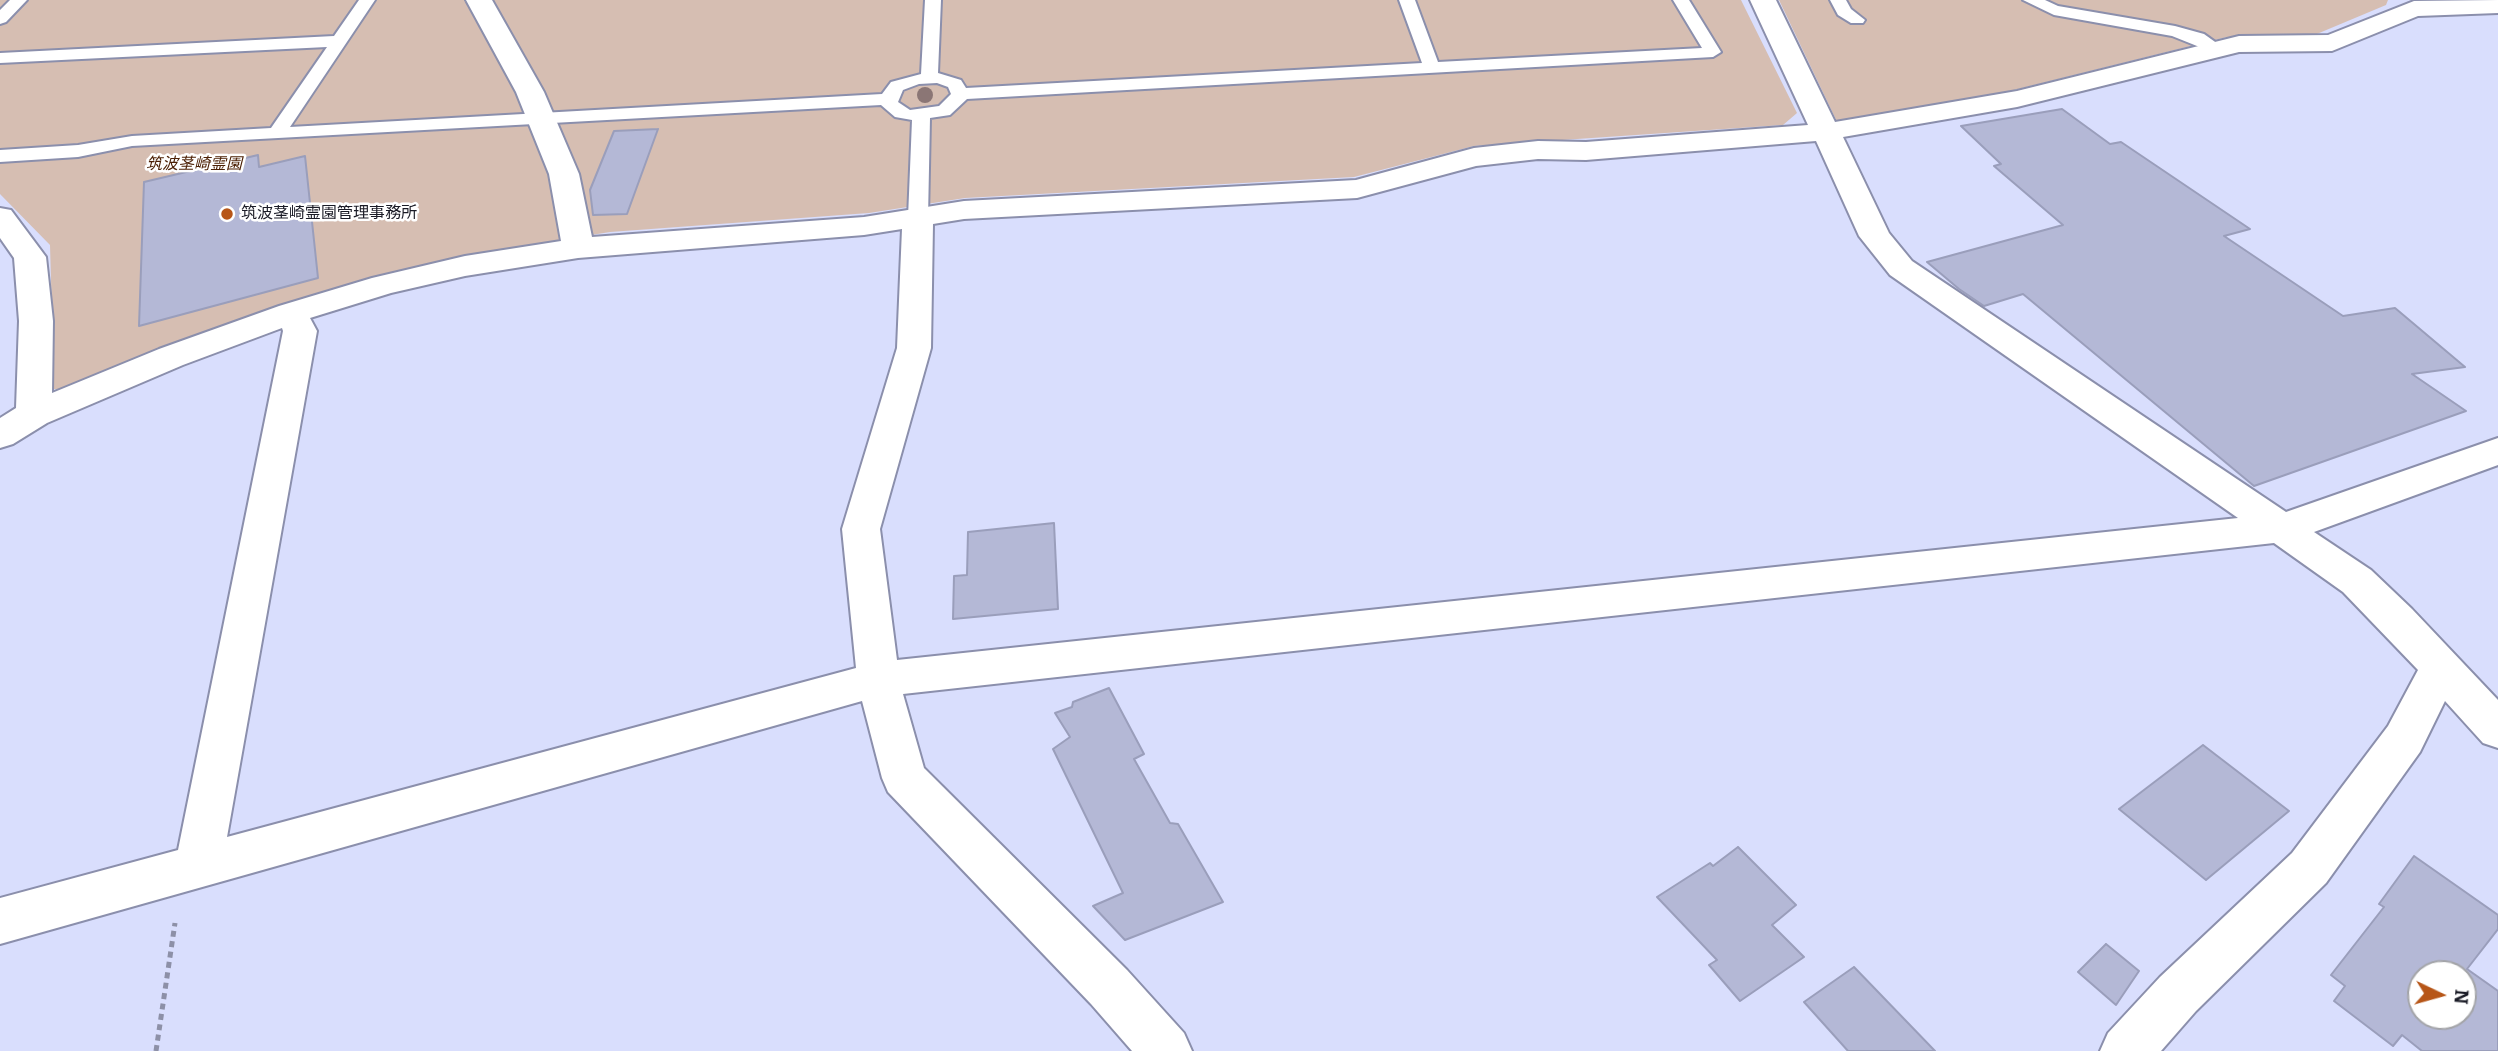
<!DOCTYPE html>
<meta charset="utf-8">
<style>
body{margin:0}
#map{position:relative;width:2498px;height:1051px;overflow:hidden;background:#d9defd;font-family:Bitter,serif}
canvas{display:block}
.north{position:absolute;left:2407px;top:960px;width:70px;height:70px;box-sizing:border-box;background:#fff;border:2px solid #a3a4a8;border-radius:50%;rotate:95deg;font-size:19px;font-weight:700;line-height:28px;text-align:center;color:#1a1b26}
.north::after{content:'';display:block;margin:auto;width:24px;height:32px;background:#b75618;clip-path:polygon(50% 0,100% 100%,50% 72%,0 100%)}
</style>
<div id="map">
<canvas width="2498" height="1051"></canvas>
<div class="north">N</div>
</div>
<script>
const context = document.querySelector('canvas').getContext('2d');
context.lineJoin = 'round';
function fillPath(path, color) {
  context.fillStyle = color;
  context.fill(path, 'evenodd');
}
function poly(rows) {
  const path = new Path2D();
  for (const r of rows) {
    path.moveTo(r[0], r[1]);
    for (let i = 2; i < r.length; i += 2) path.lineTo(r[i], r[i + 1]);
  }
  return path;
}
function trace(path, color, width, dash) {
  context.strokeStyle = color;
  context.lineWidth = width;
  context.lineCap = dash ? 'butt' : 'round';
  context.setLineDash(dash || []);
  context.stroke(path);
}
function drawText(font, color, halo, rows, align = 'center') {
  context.font = font + ' Bitter,"Noto Sans JP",serif';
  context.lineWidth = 5;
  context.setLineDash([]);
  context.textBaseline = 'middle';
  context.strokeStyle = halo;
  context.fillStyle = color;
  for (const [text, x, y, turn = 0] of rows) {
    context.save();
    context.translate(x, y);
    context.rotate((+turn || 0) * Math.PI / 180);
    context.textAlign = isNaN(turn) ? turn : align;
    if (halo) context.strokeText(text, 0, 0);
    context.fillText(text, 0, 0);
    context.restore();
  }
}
fillPath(poly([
 [0,0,1741,0,1797,113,1783,125,1474,146,1354,177,965,198,869,213,610,232,479,253,425,265,342,290,66,391,54,389,50,245,0,194],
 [1779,0,2388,0,2386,5,2312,36,2227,37,2002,93,1837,122]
]), '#d6beb2');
const building = poly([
 [2062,109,2110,144,2121,142,2250,229,2224,236,2343,316,2395,308,2465,367,2412,374,2466,411,2254,486,2023,294,1984,306,1959,289,1927,262,2063,225,1994,166,2001,164,1961,126,2062,109],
 [658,129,627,214,593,215,590,190,614,131,658,129],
 [258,155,259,167,305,156,318,278,139,326,144,182,258,155],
 [1054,523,1058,609,953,619,954,576,967,575,968,532,1054,523],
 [1109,688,1144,754,1134,759,1170,823,1178,824,1223,902,1125,940,1093,906,1123,893,1053,749,1070,737,1055,713,1072,707,1073,702,1109,688],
 [2203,745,2289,811,2206,880,2119,809,2203,745],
 [1738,847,1796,905,1772,925,1804,957,1740,1001,1709,965,1717,960,1657,897,1710,863,1713,866,1738,847],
 [2414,856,2498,915,2498,929,2467,969,2498,991,2498,1051,2422,1051,2402,1035,2393,1046,2334,1001,2345,986,2331,975,2384,907,2379,904,2414,856],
 [2421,974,2463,974,2463,1016,2421,1016,2421,974],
 [2106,944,2139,971,2116,1005,2078,972,2106,944],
 [1854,967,1935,1051,1848,1051,1804,1002,1854,967]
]);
fillPath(building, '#b4b8d6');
trace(building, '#9a9ebb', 2);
const service = poly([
 [10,0,27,0,6,22,0,24,0,10,10,0],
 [359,0,375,0,290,127,882,94,891,82,921,74,925,0,941,0,938,73,961,80,966,88,1422,63,1399,0,1415,0,1438,62,1702,48,1673,0,1689,0,1721,52,1713,57,967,99,950,115,930,118,928,218,918,224,908,218,912,120,895,117,881,105,132,146,78,157,0,162,0,150,78,145,132,136,271,128,327,47,0,63,0,53,334,36,359,0],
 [937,83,948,87,951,94,939,106,910,110,898,102,903,90,919,84,937,83],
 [1830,0,1846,0,1851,9,1865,20,1863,23,1851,23,1838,15,1830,0],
 [2023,0,2045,0,2058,6,2175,26,2204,34,2225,49,2217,54,2172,36,2054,15,2023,0]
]);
const minor = poly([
 [466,0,492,0,544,92,579,174,592,237,864,217,964,201,1356,180,1474,148,1538,141,1586,142,1808,125,1750,0,1776,0,1835,122,2017,91,2239,36,2328,35,2414,1,2498,0,2498,13,2418,16,2332,51,2239,52,2017,107,1843,137,1889,233,1912,261,2286,512,2498,438,2498,465,2314,532,2371,570,2412,609,2498,700,2498,748,2483,743,2445,701,2420,752,2326,883,2196,1011,2161,1051,2100,1051,2108,1033,2160,977,2292,853,2388,726,2418,670,2343,592,2274,543,903,694,924,768,1127,970,1184,1033,1192,1051,1132,1051,1091,1004,888,792,882,778,862,701,0,944,0,898,178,850,283,331,282,328,183,365,47,423,13,444,0,448,0,418,16,408,19,321,14,258,0,238,0,208,11,210,46,257,53,321,52,393,159,349,279,306,372,278,465,256,561,241,549,174,516,92,466,0],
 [1816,141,1859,236,1890,275,2238,518,897,660,880,529,931,348,933,224,964,219,1357,198,1476,166,1538,159,1586,160,1816,141],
 [902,229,897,348,842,529,856,668,227,837,317,331,310,318,391,293,465,276,578,258,864,235,902,229]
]);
trace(service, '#8b8fac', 4);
trace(minor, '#8b8fac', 4);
trace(poly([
 [156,1051,175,923]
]), '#8d90a7', 5, [6, 4.5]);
fillPath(service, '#fff');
fillPath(minor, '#fff');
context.fillStyle = '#8b7675';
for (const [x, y] of [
 [925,95]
]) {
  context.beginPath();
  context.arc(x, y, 8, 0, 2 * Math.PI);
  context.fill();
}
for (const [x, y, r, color] of [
 [227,214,7,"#b75618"]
]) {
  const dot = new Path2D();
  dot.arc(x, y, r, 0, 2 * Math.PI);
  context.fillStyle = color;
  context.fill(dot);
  trace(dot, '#fff', 2.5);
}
drawText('italic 16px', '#4c2005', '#fff', [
 ["筑波茎崎霊園",194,165]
]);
drawText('16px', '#1a1b26', '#fff', [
 ["筑波茎崎霊園管理事務所",241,214]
], 'left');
</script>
